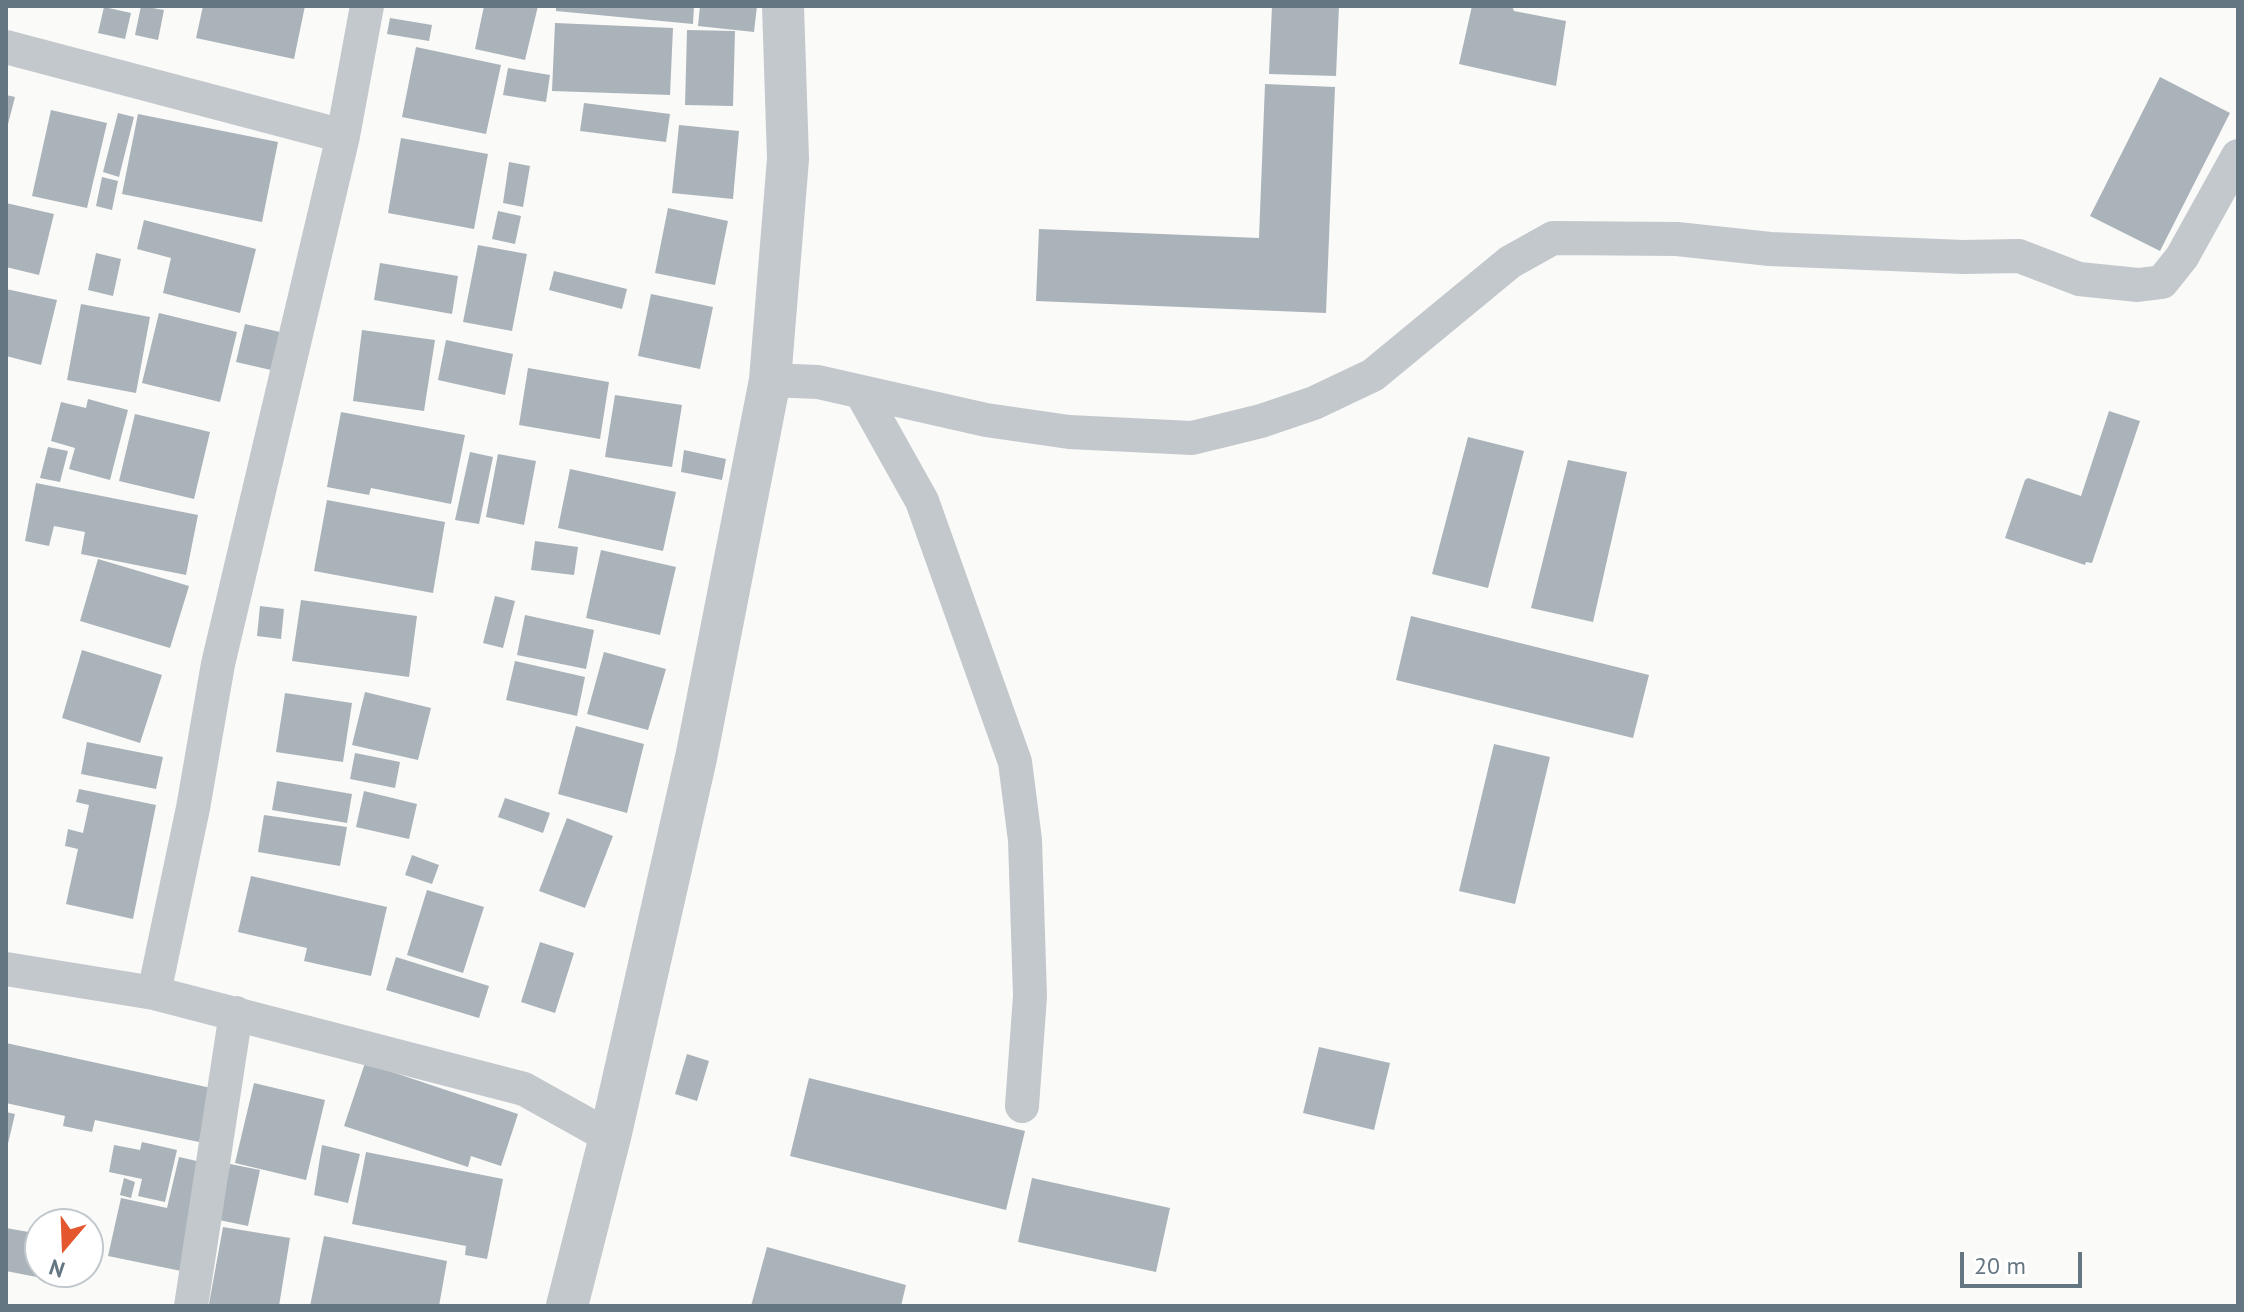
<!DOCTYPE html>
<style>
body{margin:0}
#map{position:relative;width:2244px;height:1312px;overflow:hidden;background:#fafaf8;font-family:"PT Sans",sans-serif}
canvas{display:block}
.frame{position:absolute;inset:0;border:8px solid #657683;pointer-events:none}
.north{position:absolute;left:24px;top:1208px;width:80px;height:80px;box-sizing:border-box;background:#fff;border:2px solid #c1c8cd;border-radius:50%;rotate:199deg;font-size:22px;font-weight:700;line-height:32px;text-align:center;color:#657683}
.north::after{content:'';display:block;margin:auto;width:28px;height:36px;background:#e4572e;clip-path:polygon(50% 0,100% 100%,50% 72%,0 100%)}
.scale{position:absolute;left:1960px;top:1252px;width:122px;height:36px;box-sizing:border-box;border:4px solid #657683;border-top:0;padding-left:10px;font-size:24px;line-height:28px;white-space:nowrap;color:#657683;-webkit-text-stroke:6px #fff;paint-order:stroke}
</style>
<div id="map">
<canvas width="2244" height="1312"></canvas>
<div class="frame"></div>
<div class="north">N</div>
<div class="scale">20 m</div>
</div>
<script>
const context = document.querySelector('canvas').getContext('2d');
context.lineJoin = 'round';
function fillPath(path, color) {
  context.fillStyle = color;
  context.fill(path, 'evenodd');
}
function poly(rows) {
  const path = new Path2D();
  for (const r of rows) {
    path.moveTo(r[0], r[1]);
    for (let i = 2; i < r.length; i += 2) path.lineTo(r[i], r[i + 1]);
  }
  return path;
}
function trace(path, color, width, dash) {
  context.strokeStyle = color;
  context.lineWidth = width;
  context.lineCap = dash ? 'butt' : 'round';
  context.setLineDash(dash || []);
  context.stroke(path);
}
fillPath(poly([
 [141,6,164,10,158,40,135,35],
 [203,6,305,6,294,59,196,38],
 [484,6,538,6,525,60,475,49],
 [556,6,694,6,693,24,556,11],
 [700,6,757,6,754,32,698,26],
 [1272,6,1339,6,1336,76,1269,74],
 [1472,6,1512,6,1514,11,1566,21,1556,86,1459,64],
 [104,7,131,13,125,39,98,33],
 [390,18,432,25,429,41,387,34],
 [555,23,673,28,670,95,552,91],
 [687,30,735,31,733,106,685,105],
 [416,47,501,65,486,134,402,117],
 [508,68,550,75,546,102,503,95],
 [2160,77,2230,113,2160,251,2090,216],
 [1265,84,1335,87,1326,313,1036,301,1039,229,1259,238],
 [6,95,15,97,7,128,6,128],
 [584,103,670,114,666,142,580,131],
 [51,110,107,123,87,208,32,196],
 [118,113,134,117,119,177,103,172],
 [138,114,278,142,262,222,122,194],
 [679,125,739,131,733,199,672,193],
 [401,138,488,154,474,229,388,213],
 [509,162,530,166,523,207,503,203],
 [102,177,118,181,112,210,96,206],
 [6,203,54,214,39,275,6,267],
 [668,208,728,221,715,285,655,273],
 [498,211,521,216,515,244,492,239],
 [144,220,256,249,240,313,163,293,171,258,137,249],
 [478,245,527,254,512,331,463,322],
 [96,253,121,259,113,296,88,290],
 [380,263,458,276,452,314,374,300],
 [554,271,627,289,622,309,549,290],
 [6,289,57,300,41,365,6,356],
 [651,294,713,307,700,369,638,356],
 [81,304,150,317,136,393,67,380],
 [159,313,237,332,220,402,142,383],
 [245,324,280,332,271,370,236,362],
 [362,330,435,340,424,411,353,401],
 [446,340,513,354,505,395,438,380],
 [528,368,609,382,600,439,519,425],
 [615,395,682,405,672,467,605,457],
 [88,399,128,410,110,480,69,469,75,448,51,441,61,402,86,408],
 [2109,411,2140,421,2092,563,2086,562,2085,565,2005,538,2025,480,2028,478,2081,496],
 [341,412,465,435,451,504,371,488,369,495,327,487],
 [135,414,210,432,194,499,119,481],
 [1468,437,1524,451,1488,588,1432,574],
 [48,447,68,451,60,482,40,478],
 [684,450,726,459,722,480,681,472],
 [470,452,493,457,479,524,455,520],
 [498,454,536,461,524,525,486,517],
 [1568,460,1627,472,1593,622,1531,608],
 [570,469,676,492,663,551,558,528],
 [36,483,198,515,186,575,81,554,85,532,54,526,49,546,25,541],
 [327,500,445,522,433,593,314,571],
 [535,541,578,547,574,575,531,570],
 [601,550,676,567,660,635,586,618],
 [98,559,189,586,170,648,80,621],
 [495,596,515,601,503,648,483,643],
 [301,600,417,616,409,677,292,661],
 [260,606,284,609,281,639,257,636],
 [525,615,594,630,586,669,517,655],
 [1411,616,1649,675,1633,738,1396,680],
 [82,650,162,675,140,743,62,718],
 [604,652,666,669,648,730,587,714],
 [515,661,585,677,577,716,506,700],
 [365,692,431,708,418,760,352,745],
 [285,693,352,703,343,762,276,752],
 [576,726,644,744,627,813,558,794],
 [87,742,163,757,156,789,81,774],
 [1494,744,1550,757,1515,904,1459,891],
 [355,753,400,762,395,788,350,779],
 [277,781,352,794,347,823,272,810],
 [79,789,156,805,133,919,66,904,78,849,65,846,68,829,83,833,89,805,76,802],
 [364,791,417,804,409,839,356,827],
 [505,798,550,813,543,833,498,817],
 [264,815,347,827,340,866,258,852],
 [567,818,613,836,585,908,539,891],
 [412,855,439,865,432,884,405,875],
 [251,876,387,907,371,976,304,961,307,948,238,932],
 [427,890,484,907,463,973,407,955],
 [540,942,574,953,555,1013,521,1002],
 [396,957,489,986,479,1018,386,990],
 [6,1043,211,1088,199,1142,95,1120,92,1132,63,1126,65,1116,6,1103],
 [1319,1047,1390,1063,1374,1130,1303,1113],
 [687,1054,709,1061,697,1101,675,1094],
 [365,1063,518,1114,501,1166,471,1156,468,1167,344,1126],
 [809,1078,1025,1131,1006,1210,790,1156],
 [254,1083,325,1100,306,1180,235,1163],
 [6,1112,15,1114,7,1148,6,1148],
 [142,1142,177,1150,165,1202,138,1196,142,1179,109,1172,114,1145,140,1150],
 [322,1145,360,1154,348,1203,314,1195],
 [366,1152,503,1179,487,1259,465,1255,466,1246,352,1224],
 [179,1157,210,1164,186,1272,108,1256,121,1198,167,1208],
 [230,1164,260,1170,248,1226,219,1220],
 [124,1178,135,1182,131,1198,120,1195],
 [1032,1178,1170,1208,1156,1272,1018,1242],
 [223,1227,290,1238,279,1306,209,1304],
 [6,1228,40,1234,40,1272,53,1272,52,1280,6,1271],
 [324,1236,447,1261,439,1306,310,1306],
 [767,1247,906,1285,901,1306,751,1306]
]), '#aab3b9');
trace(poly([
 [6,47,343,136],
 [770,380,818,382,986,420,1069,432,1192,438,1261,421,1314,403,1373,375,1510,262,1553,238,1677,239,1770,249,1963,257,2019,256,2079,279,2138,285,2162,282,2182,257,2238,156],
 [861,392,922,501,1015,762,1025,840,1030,996,1022,1106],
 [6,969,154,993,524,1089,610,1137],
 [154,993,193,808,218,664,343,136,367,6],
 [191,1306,236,1013]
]), '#c3c8cc', 34);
trace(poly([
 [567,1306,610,1137,696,758,770,380,788,159,783,6]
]), '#c3c8cc', 42);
</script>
